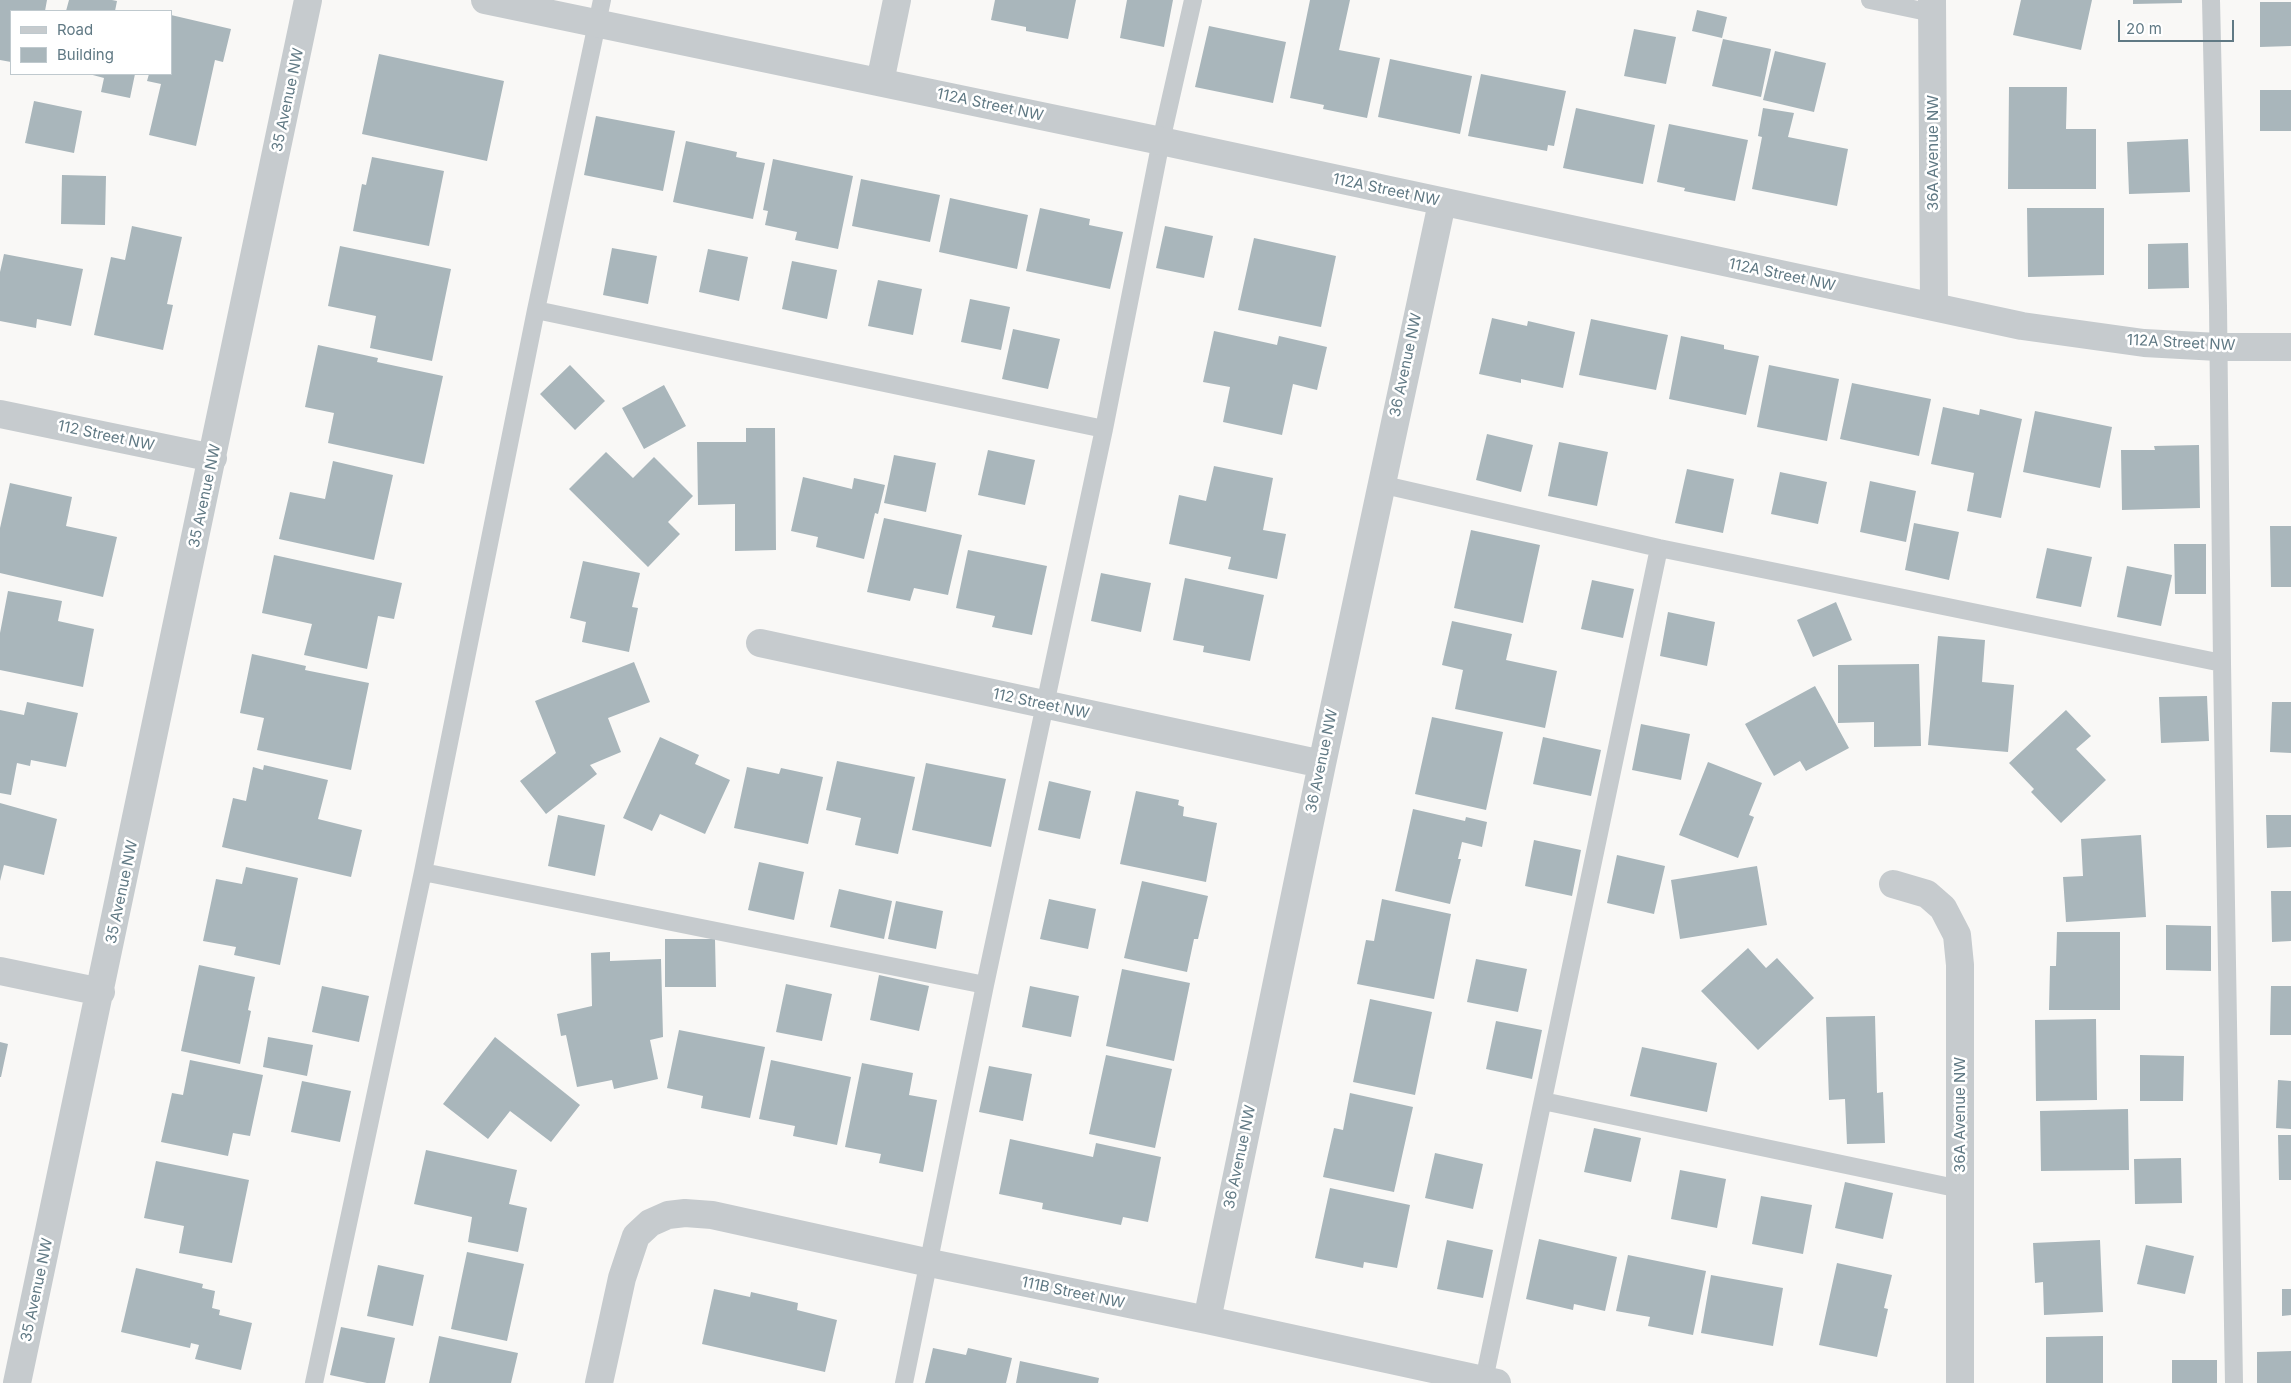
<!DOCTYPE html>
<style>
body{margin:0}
#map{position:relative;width:2291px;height:1383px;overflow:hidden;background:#f9f8f6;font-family:Inter,sans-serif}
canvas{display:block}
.legend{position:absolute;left:10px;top:10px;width:162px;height:65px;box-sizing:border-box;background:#fff;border:1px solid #bfc9ce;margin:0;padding:6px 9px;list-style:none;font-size:15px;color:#607984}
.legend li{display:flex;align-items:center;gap:10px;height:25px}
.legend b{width:25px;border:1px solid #bfc9ce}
.scale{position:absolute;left:2118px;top:20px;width:116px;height:22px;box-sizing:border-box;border:2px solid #607984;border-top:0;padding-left:6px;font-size:15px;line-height:18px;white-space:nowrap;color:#607984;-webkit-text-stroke:4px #fff;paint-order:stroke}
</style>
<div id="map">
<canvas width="2291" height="1383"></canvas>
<ul class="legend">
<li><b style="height:6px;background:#c6cbce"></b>Road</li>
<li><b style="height:14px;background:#a9b6bb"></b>Building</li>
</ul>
<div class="scale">20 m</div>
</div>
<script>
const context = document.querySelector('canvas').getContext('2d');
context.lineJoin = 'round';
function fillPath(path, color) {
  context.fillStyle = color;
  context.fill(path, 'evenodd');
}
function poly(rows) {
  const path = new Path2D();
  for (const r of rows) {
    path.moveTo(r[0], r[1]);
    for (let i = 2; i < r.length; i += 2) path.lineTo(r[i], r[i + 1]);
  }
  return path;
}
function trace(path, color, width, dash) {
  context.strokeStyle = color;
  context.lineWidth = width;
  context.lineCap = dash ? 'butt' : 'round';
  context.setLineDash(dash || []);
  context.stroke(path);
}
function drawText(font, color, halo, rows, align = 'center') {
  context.font = font + ' Inter,sans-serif';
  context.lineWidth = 5;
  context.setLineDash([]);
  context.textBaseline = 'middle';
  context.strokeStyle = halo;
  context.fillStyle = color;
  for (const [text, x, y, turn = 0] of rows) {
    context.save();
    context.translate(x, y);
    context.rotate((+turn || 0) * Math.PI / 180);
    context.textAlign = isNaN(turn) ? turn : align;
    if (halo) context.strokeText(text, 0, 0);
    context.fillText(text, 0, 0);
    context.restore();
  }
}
fillPath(poly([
 [0,0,47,0,45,11,11,11,11,62,0,60],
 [69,0,112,0,117,1,115,11,66,11],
 [995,0,1076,0,1068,39,1026,31,1026,27,991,20],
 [1127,0,1173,0,1164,47,1120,38],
 [1310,0,1350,0,1339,50,1380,58,1367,118,1323,109,1324,105,1290,98],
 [2021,0,2092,0,2081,50,2013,35],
 [2133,0,2182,0,2182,3,2133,4],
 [2260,2,2291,2,2291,46,2260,47],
 [1697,10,1727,17,1722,38,1692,31],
 [171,15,231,29,223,62,215,60,196,146,149,135,161,84,147,81,149,74,171,74],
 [1209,26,1286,42,1273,103,1195,87],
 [1634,29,1676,37,1666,84,1624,76],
 [1723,39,1771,49,1761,97,1712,86],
 [1775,51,1826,63,1814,112,1763,100],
 [379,54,504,81,487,161,362,134],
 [1390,59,1472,76,1460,134,1378,117],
 [89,74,135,74,130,98,101,92,104,78],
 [1481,74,1566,91,1554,146,1548,145,1547,151,1468,136],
 [2009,87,2067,87,2066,129,2096,129,2096,189,2008,189],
 [2260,90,2291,90,2291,131,2260,131],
 [34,101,82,111,74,153,25,143],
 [1576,108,1655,125,1643,184,1563,168],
 [1763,108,1794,113,1788,137,1848,149,1837,206,1752,189,1762,137,1758,136],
 [596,116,675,131,663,191,584,175],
 [1669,124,1748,140,1735,201,1684,191,1685,188,1657,182],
 [2188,139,2190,192,2129,194,2127,142],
 [686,141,737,152,736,157,765,163,753,219,673,202],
 [372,157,444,171,429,246,353,231,362,184,366,185],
 [773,159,853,176,838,249,795,240,797,232,765,225,768,211,763,210],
 [62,175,106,176,105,225,61,224],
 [861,179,940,195,930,242,852,226],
 [950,198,1028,215,1017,269,939,252],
 [1040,208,1090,219,1089,225,1123,232,1110,289,1026,271],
 [2027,208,2104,208,2104,275,2028,277],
 [132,226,182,237,167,304,173,305,163,350,94,335,111,257,125,260],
 [1165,226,1213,236,1204,278,1156,268],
 [1254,238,1336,256,1321,327,1238,310],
 [2188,243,2189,288,2148,289,2148,244],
 [340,246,451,269,432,361,370,348,376,316,328,306],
 [612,248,657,256,648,304,603,295],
 [708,249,748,257,739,301,699,292],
 [4,254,83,269,71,326,37,319,36,328,0,321,0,272],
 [792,261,837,270,827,319,782,309],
 [878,280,922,289,913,335,868,326],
 [970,299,1010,307,1001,350,961,342],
 [1492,318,1527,326,1528,321,1575,332,1563,388,1521,379,1521,383,1479,374],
 [1591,319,1668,335,1656,390,1579,375],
 [1013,329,1060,339,1048,389,1002,379],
 [1214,331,1277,345,1279,336,1327,347,1317,390,1293,384,1282,435,1223,422,1230,387,1203,382],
 [1681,336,1724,345,1724,349,1759,356,1746,415,1669,399],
 [318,345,378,358,377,362,443,376,424,464,328,443,334,413,305,407],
 [570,365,605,401,575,430,540,394],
 [1769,365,1839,379,1827,441,1757,427],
 [1852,383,1931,399,1919,456,1840,439],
 [664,385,686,426,644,449,622,408],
 [1943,407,1979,415,1980,409,2022,419,2001,518,1967,511,1974,473,1931,464],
 [2035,411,2112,427,2100,488,2023,472],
 [746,428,775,428,776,550,735,551,735,504,698,505,697,442,746,442],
 [1487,434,1533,445,1521,492,1476,480],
 [1559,442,1608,452,1597,506,1548,496],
 [2199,445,2200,508,2122,510,2121,450,2155,450,2154,446],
 [988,450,1035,460,1025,505,978,495],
 [606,452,633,478,654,457,693,496,668,522,680,534,648,567,569,489],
 [894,455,936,463,926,512,884,503],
 [333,461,393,475,374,560,279,539,290,492,325,499],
 [1214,466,1273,478,1263,530,1286,534,1277,579,1228,569,1231,557,1169,544,1179,495,1206,501],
 [1687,469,1734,479,1723,533,1675,523],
 [1780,472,1827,482,1818,524,1771,514],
 [803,477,852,489,854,478,885,485,878,514,875,513,864,559,816,547,818,537,791,531],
 [1870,481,1916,491,1906,542,1860,532],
 [10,483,72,497,66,526,117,537,103,597,0,573,0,528],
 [884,518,962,535,948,595,914,588,910,601,867,592],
 [1914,523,1959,532,1949,580,1905,570],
 [2270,526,2291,526,2291,587,2271,587],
 [1471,530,1540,545,1523,623,1454,608],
 [2174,544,2206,544,2206,594,2175,594],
 [2047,548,2092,557,2081,607,2036,598],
 [968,550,1047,566,1032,635,992,627,995,616,956,608],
 [274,555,402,583,394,619,378,616,367,669,304,655,312,624,262,613],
 [583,561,640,573,632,607,638,608,629,652,582,642,586,622,570,618],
 [2127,566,2172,575,2161,626,2117,617],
 [1101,573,1151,583,1141,632,1091,621],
 [1185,578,1264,595,1250,661,1203,652,1204,646,1173,640],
 [1592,580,1634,589,1623,638,1581,629],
 [8,591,62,601,58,621,94,629,83,687,0,670,0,633],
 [1836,602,1852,640,1813,657,1797,620],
 [1668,612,1715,622,1707,666,1660,656],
 [1452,621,1512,634,1506,660,1557,671,1545,728,1455,709,1463,670,1442,665],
 [1938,636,1985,640,1982,682,2014,685,2008,752,1928,745],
 [252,654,306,666,305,670,369,683,351,770,257,750,264,718,240,713],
 [634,662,650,702,608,718,621,752,590,765,597,774,546,814,520,781,556,753,535,701],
 [1919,664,1921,746,1874,747,1874,722,1838,723,1838,665],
 [1815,686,1849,748,1806,771,1800,761,1774,776,1745,724],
 [2207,696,2209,741,2161,743,2159,697],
 [27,702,78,713,66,767,31,760,30,766,17,763,11,795,0,793,0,710,24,715],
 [2272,702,2291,702,2291,753,2270,752],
 [2066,710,2091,736,2076,749,2106,780,2061,823,2031,792,2034,789,2009,763],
 [1432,717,1503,732,1486,810,1415,794],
 [1641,724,1690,734,1681,780,1632,770],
 [660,737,699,755,695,764,730,780,705,834,660,814,652,831,623,818],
 [1543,737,1601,750,1591,796,1533,784],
 [837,761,915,777,898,854,855,845,861,818,826,810],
 [1708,762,1762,783,1749,815,1754,817,1738,858,1679,835],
 [926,763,1006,779,991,847,912,830],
 [264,765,328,780,318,819,362,830,351,877,222,847,233,798,246,801,253,767,263,770],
 [747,767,779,774,781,768,823,777,808,844,734,828],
 [1049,781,1091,791,1080,839,1038,830],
 [1136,791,1179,800,1178,805,1184,807,1183,816,1217,823,1206,882,1120,864],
 [0,803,57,819,44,875,4,865,0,881],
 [1413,809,1465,821,1466,817,1487,822,1482,847,1462,842,1458,859,1461,859,1450,904,1395,891],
 [558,815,605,825,595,876,548,866],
 [2266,815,2291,815,2291,847,2267,848],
 [2141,835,2146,917,2066,922,2063,877,2083,876,2081,839],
 [1534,840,1581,850,1572,896,1525,886],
 [1617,855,1665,866,1654,914,1607,903],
 [759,862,804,872,794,920,748,910],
 [1757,866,1767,925,1680,939,1671,880],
 [246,867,298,878,280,965,234,955,236,947,203,941,216,879,242,884],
 [1142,881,1208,896,1198,939,1194,939,1187,972,1124,958],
 [839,889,892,901,884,939,830,927],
 [2271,891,2291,891,2291,941,2272,942],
 [1049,899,1096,909,1088,949,1040,939],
 [1382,899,1451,914,1434,999,1357,984,1366,940,1374,941],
 [896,901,943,911,936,949,888,939],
 [2166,925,2211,926,2211,971,2166,970],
 [2057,932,2120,932,2120,1010,2049,1010,2050,966,2056,966],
 [665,939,715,939,716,987,665,987],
 [1748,948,1766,968,1777,958,1814,998,1758,1050,1701,991],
 [610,952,610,961,661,959,663,1037,650,1040,658,1079,614,1089,612,1080,577,1087,566,1035,561,1036,557,1014,592,1006,591,953],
 [1476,959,1527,969,1518,1012,1467,1002],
 [199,965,255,977,248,1010,251,1011,240,1064,181,1051],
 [1122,969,1190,983,1174,1061,1106,1046],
 [879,975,929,986,919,1031,870,1020],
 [786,984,832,994,822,1041,776,1032],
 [322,986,369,996,359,1042,312,1032],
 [1030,986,1079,996,1071,1037,1022,1027],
 [2271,986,2291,986,2291,1035,2270,1035],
 [1370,999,1432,1012,1415,1095,1353,1082],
 [1875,1016,1877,1093,1883,1092,1885,1143,1847,1144,1845,1099,1829,1100,1826,1017],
 [2096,1019,2097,1100,2036,1101,2035,1020],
 [1496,1021,1542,1030,1532,1079,1486,1069],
 [679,1030,765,1047,750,1118,701,1108,703,1096,667,1088],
 [268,1037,313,1045,307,1076,263,1067],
 [495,1037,580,1105,551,1142,510,1111,488,1139,443,1104],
 [0,1042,8,1044,1,1077,0,1077],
 [1642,1047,1717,1063,1707,1112,1630,1096],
 [1106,1055,1172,1069,1155,1148,1089,1134],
 [2140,1055,2184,1056,2183,1101,2140,1101],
 [190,1060,263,1075,250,1136,233,1133,228,1156,161,1142,172,1093,183,1095],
 [771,1060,851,1077,837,1145,793,1136,795,1126,759,1119],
 [862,1063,913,1073,909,1095,937,1100,923,1172,879,1163,881,1154,845,1147],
 [989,1066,1032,1074,1023,1121,979,1112],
 [2278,1080,2291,1081,2291,1129,2276,1128],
 [302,1081,351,1091,340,1142,291,1132],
 [1350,1093,1413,1107,1394,1192,1323,1177,1334,1128,1343,1130],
 [2128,1109,2129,1170,2041,1171,2040,1111],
 [1594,1128,1641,1138,1631,1182,1584,1172],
 [2278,1135,2291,1135,2291,1180,2279,1180],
 [1010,1139,1093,1157,1096,1143,1161,1157,1148,1222,1123,1217,1121,1225,1042,1209,1043,1203,999,1194],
 [426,1150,517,1170,509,1204,527,1208,518,1252,468,1242,472,1217,414,1204],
 [1435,1153,1483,1164,1473,1209,1425,1198],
 [2181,1158,2182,1203,2135,1204,2134,1159],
 [156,1161,249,1180,232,1263,179,1253,184,1226,144,1218],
 [1680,1170,1726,1179,1717,1228,1671,1219],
 [1845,1182,1893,1193,1883,1239,1835,1228],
 [1330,1188,1410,1205,1397,1268,1364,1262,1363,1268,1315,1258],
 [1761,1196,1812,1205,1803,1254,1752,1244],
 [1539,1239,1617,1257,1605,1311,1574,1304,1573,1310,1526,1299],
 [1447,1240,1493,1250,1483,1298,1437,1289],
 [2100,1240,2103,1312,2044,1315,2043,1282,2035,1283,2033,1243],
 [2146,1245,2194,1256,2185,1294,2137,1284],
 [467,1252,524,1264,507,1341,451,1329],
 [1628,1255,1706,1271,1693,1335,1648,1326,1650,1317,1616,1311],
 [1837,1263,1892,1275,1884,1308,1888,1309,1877,1357,1819,1345],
 [378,1265,424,1275,413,1326,367,1316],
 [136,1268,203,1284,202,1288,215,1291,212,1308,220,1310,219,1315,252,1323,241,1370,195,1359,199,1345,191,1343,190,1348,121,1332],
 [1711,1275,1783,1288,1773,1346,1701,1333],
 [714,1289,750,1297,751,1292,798,1303,797,1310,837,1320,825,1372,702,1344],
 [2282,1289,2291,1289,2291,1315,2282,1316],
 [341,1327,395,1338,385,1383,367,1383,330,1375],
 [439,1336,518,1353,511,1383,429,1383],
 [2103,1336,2103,1383,2046,1383,2046,1337],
 [933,1348,966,1355,968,1348,1012,1358,1006,1383,925,1383],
 [2291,1351,2291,1383,2257,1383,2257,1352],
 [2172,1360,2217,1360,2217,1383,2172,1383],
 [1020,1361,1099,1378,1098,1383,1016,1383]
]), '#a9b6bb');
trace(poly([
 [1870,0,1932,13],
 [2211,0,2218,306,2222,663,2234,1383],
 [536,310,1104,429,1161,141,1193,0],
 [1380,484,1659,548,2222,663],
 [423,872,985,985],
 [1543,1101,1960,1189],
 [1484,1380,1659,548],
 [314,1383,423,872,536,310,602,0],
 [904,1383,985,985,1104,429]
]), '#c6cbce', 18);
trace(poly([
 [485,0,1161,141,2022,326,2144,343,2218,347,2291,347],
 [1932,0,1934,306],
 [880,82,897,0],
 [0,414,213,458],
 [760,643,1322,764],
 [1893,884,1927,894,1943,908,1957,935,1960,965,1960,1383],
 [0,971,101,992],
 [1207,1320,1322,764,1442,203],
 [17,1383,308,0],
 [599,1383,622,1278,636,1236,650,1223,668,1215,685,1213,712,1215,930,1263,1207,1320,1497,1383]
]), '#c6cbce', 28);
drawText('15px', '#607984', '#fff', [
 ["35 Avenue NW",288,100,-78],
 ["112A Street NW",990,105,12],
 ["36A Avenue NW",1933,153,-90],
 ["112A Street NW",1386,190,12],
 ["112A Street NW",1782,275,12],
 ["112A Street NW",2181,343,3],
 ["36 Avenue NW",1406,365,-78],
 ["112 Street NW",106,436,12],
 ["35 Avenue NW",205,496,-78],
 ["112 Street NW",1041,704,12],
 ["36 Avenue NW",1322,761,-78],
 ["35 Avenue NW",122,892,-78],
 ["36A Avenue NW",1960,1115,-90],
 ["36 Avenue NW",1240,1157,-78],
 ["35 Avenue NW",37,1290,-78],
 ["111B Street NW",1073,1293,12]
]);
</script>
